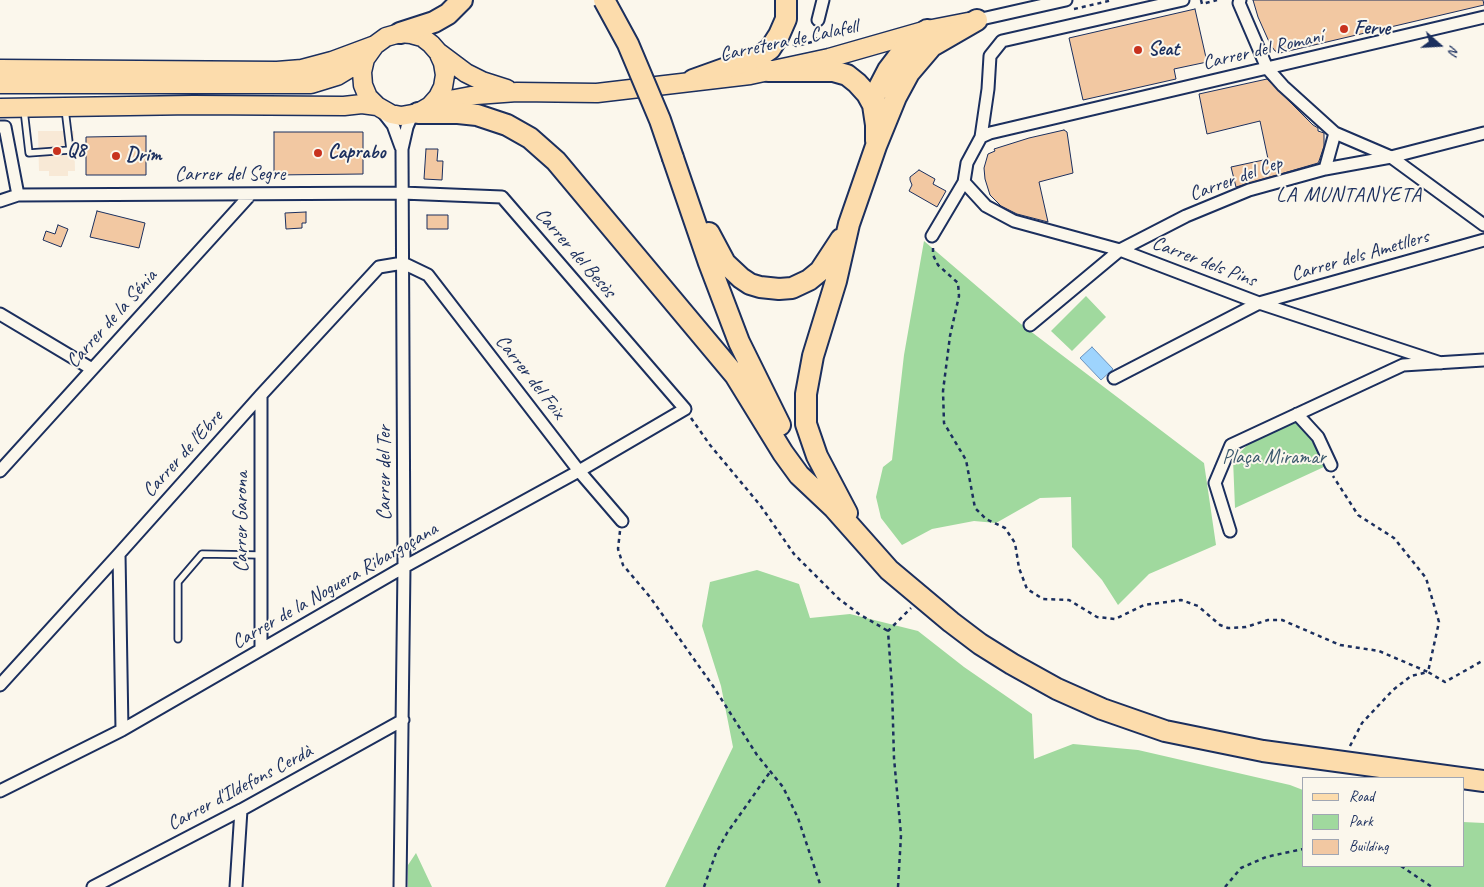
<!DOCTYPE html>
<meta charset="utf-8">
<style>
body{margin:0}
#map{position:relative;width:1484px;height:887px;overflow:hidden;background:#fbf7ec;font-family:Caveat,sans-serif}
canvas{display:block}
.legend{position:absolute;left:1302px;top:777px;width:162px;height:90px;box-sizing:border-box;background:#fbf7ec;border:1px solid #a1a7b3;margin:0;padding:6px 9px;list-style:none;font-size:15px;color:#1b2f5e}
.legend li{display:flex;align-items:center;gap:10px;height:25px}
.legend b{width:25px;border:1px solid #a1a7b3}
.north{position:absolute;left:1414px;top:20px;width:50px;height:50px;-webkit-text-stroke:4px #fbf7ec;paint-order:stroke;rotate:109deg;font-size:14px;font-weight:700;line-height:20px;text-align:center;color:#1b2f5e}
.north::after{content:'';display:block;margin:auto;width:18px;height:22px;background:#1b2f5e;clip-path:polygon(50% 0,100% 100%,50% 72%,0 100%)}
</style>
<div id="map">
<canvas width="1484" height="887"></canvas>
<ul class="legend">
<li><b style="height:6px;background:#fcdcac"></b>Road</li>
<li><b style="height:14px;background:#a0d99e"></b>Park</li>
<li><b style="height:14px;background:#f2c8a2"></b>Building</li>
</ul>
<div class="north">N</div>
</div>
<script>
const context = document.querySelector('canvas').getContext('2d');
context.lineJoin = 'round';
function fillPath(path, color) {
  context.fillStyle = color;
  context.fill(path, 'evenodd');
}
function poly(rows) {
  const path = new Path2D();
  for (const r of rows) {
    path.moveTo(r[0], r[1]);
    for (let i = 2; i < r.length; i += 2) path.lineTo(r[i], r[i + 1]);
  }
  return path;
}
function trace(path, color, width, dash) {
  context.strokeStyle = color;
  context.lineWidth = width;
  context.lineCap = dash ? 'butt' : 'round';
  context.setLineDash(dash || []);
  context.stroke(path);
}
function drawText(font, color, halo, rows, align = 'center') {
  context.font = font + ' Caveat,sans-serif';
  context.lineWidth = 4;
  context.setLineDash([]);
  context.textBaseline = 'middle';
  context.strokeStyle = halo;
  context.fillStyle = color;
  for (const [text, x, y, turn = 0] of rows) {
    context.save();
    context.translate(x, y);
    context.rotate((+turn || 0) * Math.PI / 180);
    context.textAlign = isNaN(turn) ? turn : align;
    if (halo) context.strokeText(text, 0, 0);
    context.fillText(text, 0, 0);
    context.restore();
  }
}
fillPath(poly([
 [38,131,74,131,75,171,68,171,68,176,49,176,49,171,39,171]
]), '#f8e9d6');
fillPath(poly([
 [924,241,1021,324,1204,463,1216,545,1149,574,1118,605,1102,580,1072,547,1071,497,1040,498,996,523,974,521,932,529,902,545,881,518,876,497,883,467,892,460,904,355],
 [1086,296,1106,317,1072,351,1051,331],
 [1296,422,1310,438,1326,466,1235,508,1233,459,1260,433],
 [757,570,799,584,810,618,850,614,918,631,964,667,1032,714,1034,759,1073,744,1138,750,1290,785,1303,790,1303,866,1463,866,1463,822,1484,823,1484,887,665,887,733,747,721,686,702,626,710,582],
 [416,853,432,887,408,887,408,865]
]), '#a0d99e');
const water = poly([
 [1092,347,1113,369,1101,380,1080,358,1092,347]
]);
fillPath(water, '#9ed4fd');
trace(water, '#6a92bd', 1);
const building = poly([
 [1253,0,1483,0,1484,5,1280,53,1275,51,1270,44,1258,17,1253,0],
 [1195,9,1207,62,1174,69,1176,79,1083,100,1069,38,1195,9],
 [1267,79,1313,125,1318,128,1318,131,1324,133,1324,146,1319,161,1318,163,1236,187,1231,167,1268,159,1260,121,1207,134,1199,94,1267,79],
 [1064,130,1067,132,1073,173,1039,182,1048,222,1017,214,1001,206,990,195,985,179,984,168,988,154,995,151,994,149,1029,138,1064,130],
 [274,132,363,132,363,174,274,175,274,132],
 [146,136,146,175,86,175,86,137,146,136],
 [426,149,438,149,437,161,443,161,442,180,424,179,426,149],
 [919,170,935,179,933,184,946,191,937,207,909,191,912,185,910,180,910,177,919,170],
 [97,211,145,223,139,248,90,237,97,211],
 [306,212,306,223,302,223,302,228,286,229,285,213,306,212],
 [427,215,448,215,448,229,427,229,427,215],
 [58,225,68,229,61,247,43,240,46,231,55,234,58,225]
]);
fillPath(building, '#f2c8a2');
trace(building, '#1b2f5e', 1);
const lane = poly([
 [24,110,29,153,70,150,65,109],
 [178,639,178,582,202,554,260,555]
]);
const street = poly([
 [1240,0,1239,3,1267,68,1283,86,1335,133,1391,157,1484,225],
 [818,20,823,0],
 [977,20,1066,0],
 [382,111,393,125,401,147],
 [0,127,5,127,18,195],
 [981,137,988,89,990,56,1002,41,1183,0],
 [1325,169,1335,133],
 [964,182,986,206,1014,221,1120,250,1259,303,1441,363],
 [0,201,18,195,402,193,502,197,685,409,579,471,404,567,122,730,0,791],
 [932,236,964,182,967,163,981,137,990,133,1484,17],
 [0,314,92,369],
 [1030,325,1120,250,1186,216,1249,190,1325,169,1391,157,1484,133],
 [1114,378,1259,303,1484,240],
 [261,395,261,649],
 [1297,414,1318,437,1331,465],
 [0,471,251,194],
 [1230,531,1215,483,1231,445,1403,365,1484,360],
 [119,554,122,730],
 [0,685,119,554,261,395,379,267,403,263,428,275,579,471,622,521],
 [93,887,241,810,403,720],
 [236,887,241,810],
 [400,887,404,567,402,149,407,127,412,115]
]);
const primary = poly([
 [438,52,466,73,482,81,507,89],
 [0,69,277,71,302,69,332,61,375,45,386,37,400,33,411,34,422,37,431,44,438,52,443,63,445,75,443,87,438,97,430,106,418,113,401,116,391,114,377,106,368,97,363,85,362,72,365,59,375,45],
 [0,84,311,84,337,76,365,59],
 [430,106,455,99,476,95,517,92,597,93,750,75,829,58,927,30,968,22],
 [0,108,193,105,344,106,362,104,377,106]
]);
const highway = poly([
 [400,33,434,22,448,14,462,0],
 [768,71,833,71,847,75,857,83,867,94,873,105,876,125,876,141],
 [693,80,760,56,770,49,779,35,786,19,786,0],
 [873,105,875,95,888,70,904,49,927,30],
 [418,113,458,113,477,115,507,125,530,138,556,161,735,375,783,453,799,475,834,508,889,570,951,622,980,644,1012,664,1057,689,1102,709,1165,731,1263,751,1484,781],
 [673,158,709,263,739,342,780,425],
 [709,233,725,263,741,278,750,284,760,287,779,289,792,288,809,280,820,271,841,239],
 [847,513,817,456,806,424,806,394,813,356,836,281,849,224,876,146,896,97,909,73,932,46,977,20]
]);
trace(lane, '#1b2f5e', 9);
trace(street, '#1b2f5e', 15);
trace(primary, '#1b2f5e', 21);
trace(highway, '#1b2f5e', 24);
trace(poly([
 [1201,0,1202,4,1217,0],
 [1074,9,1113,0],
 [793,44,796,46,816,41,816,31],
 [933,248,933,255,938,265,958,283,959,296,950,336,943,391,944,423,966,460,975,508,986,519,1005,528,1015,543,1019,568,1027,589,1043,599,1069,600,1097,617,1115,619,1144,605,1181,600,1198,606,1220,625,1228,628,1246,627,1268,620,1282,620,1340,645,1379,651,1428,672,1439,622,1426,578,1394,538,1358,515,1333,476],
 [691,418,710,445,760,505,794,554,839,599,859,614,888,631],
 [620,531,618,549,623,565,650,597,713,686,757,755,783,787,798,818,821,887],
 [1350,746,1362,723,1393,690,1411,676,1428,672,1445,682,1484,660],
 [1401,866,1432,887],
 [704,887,716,853,727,833,770,772],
 [898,887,901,835,894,758,892,688,888,631,911,608],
 [1225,887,1241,868,1266,857,1303,849]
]), '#1b2f5e', 2.5, [4, 4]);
trace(lane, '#fbf7ec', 5.5);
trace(street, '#fbf7ec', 11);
trace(primary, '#fcdcac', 18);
trace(highway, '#fcdcac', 20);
const highwayBridge = poly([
 [604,0,628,44,660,120,673,158]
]);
trace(highwayBridge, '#1b2f5e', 24, []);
trace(highwayBridge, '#fcdcac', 20);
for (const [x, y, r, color] of [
 [1344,29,5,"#c8321e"],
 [1138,50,5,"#c8321e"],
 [57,151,5,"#c8321e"],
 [318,153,5,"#c8321e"],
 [116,156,5,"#c8321e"]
]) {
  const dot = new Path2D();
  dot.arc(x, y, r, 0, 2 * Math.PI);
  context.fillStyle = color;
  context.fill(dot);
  trace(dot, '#fbf7ec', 2);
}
drawText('bold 20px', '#1b2f5e', '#fbf7ec', [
 ["Ferve",1354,29],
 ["Seat",1148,50],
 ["Q8",67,151],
 ["Caprabo",328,153],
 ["Drim",126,156]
], 'left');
drawText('20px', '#1b2f5e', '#fbf7ec', [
 ["Carretera de Calafell",789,41,-12],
 ["Carrer del Romaní",1263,50,-13],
 ["Carrer del Segre",230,175],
 ["Carrer del Cep",1236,179,-20],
 ["Carrer del Besòs",575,253,49],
 ["Carrer dels Ametllers",1360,256,-16],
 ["Carrer dels Pins",1204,262,21],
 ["Carrer de la Sénia",112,319,-48],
 ["Carrer del Foix",530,377,52],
 ["Carrer de l'Ebre",183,454,-48],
 ["Carrer del Ter",385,473,-90],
 ["Carrer Garona",242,522,-90],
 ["Carrer de la Noguera Ribargoçana",335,586,-30],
 ["Carrer d'Ildefons Cerdà",240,788,-28]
]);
drawText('20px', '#3c5a6e', '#fbf7ec', [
 ["Plaça Miramar",1274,458]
]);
context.letterSpacing = '1px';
drawText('21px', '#1b2f5e', '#fbf7ec', [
 ["LA MUNTANYETA",1349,195]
]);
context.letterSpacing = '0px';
</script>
